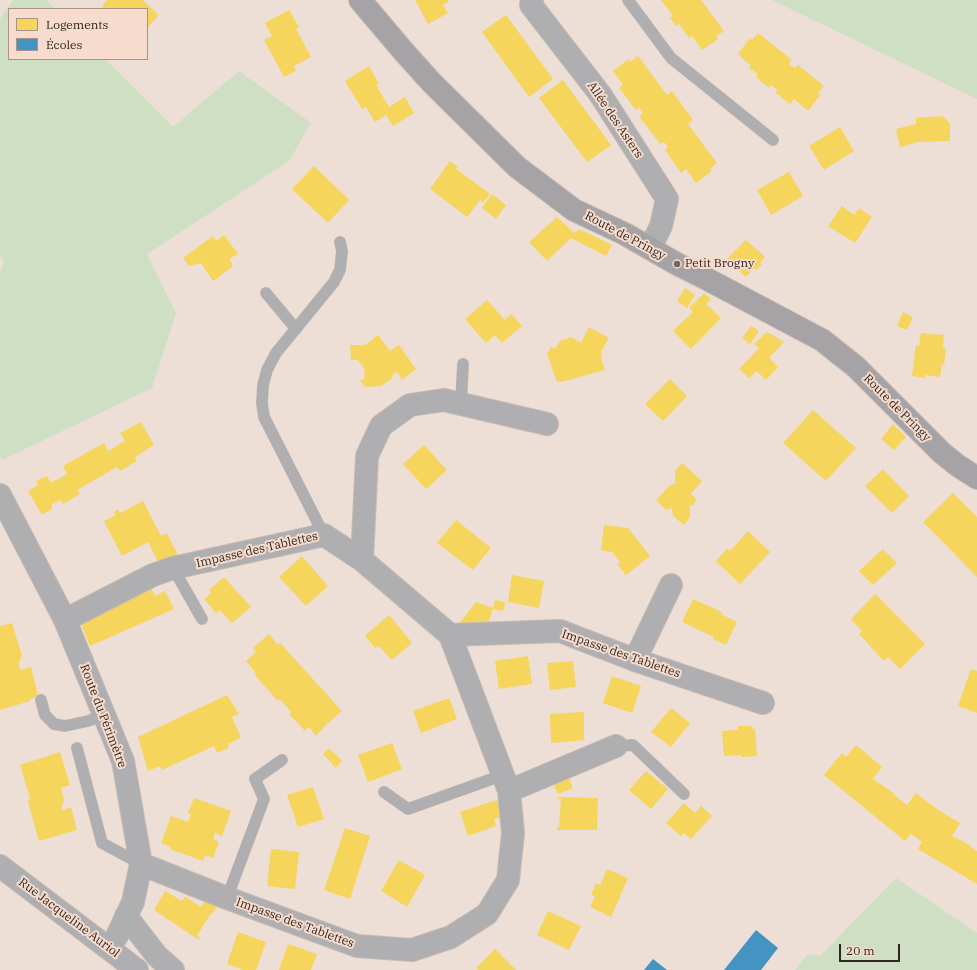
<!DOCTYPE html>
<meta charset="utf-8">
<style>
body{margin:0}
#map{position:relative;width:977px;height:970px;overflow:hidden;background:#edded6;font-family:"IBM Plex Serif",serif}
canvas{display:block}
.legend{position:absolute;left:8px;top:8px;width:140px;height:52px;box-sizing:border-box;background:#f7dbcc;border:1px solid #a79387;margin:0;padding:5px 7px;list-style:none;font-size:12px;color:#302620}
.legend li{display:flex;align-items:center;gap:8px;height:20px}
.legend b{width:20px;border:1px solid #a79387}
.scale{position:absolute;left:839px;top:944px;width:61px;height:18px;box-sizing:border-box;border:2px solid #302620;border-top:0;padding-left:5px;font-size:12px;line-height:14px;white-space:nowrap;color:#302620;-webkit-text-stroke:3px #f7dbcc;paint-order:stroke}
</style>
<div id="map">
<canvas width="977" height="970"></canvas>
<ul class="legend">
<li><b style="height:11px;background:#f6d55c"></b>Logements</li>
<li><b style="height:11px;background:#4393c3"></b>Écoles</li>
</ul>
<div class="scale">20 m</div>
</div>
<script>
const context = document.querySelector('canvas').getContext('2d');
context.lineJoin = 'round';
function fillPath(path, color) {
  context.fillStyle = color;
  context.fill(path, 'evenodd');
}
function poly(rows) {
  const path = new Path2D();
  for (const r of rows) {
    path.moveTo(r[0], r[1]);
    for (let i = 2; i < r.length; i += 2) path.lineTo(r[i], r[i + 1]);
  }
  return path;
}
function trace(path, color, width, dash) {
  context.strokeStyle = color;
  context.lineWidth = width;
  context.lineCap = dash ? 'butt' : 'round';
  context.setLineDash(dash || []);
  context.stroke(path);
}
function drawText(font, color, halo, rows, align = 'center') {
  context.font = font + ' "IBM Plex Serif",serif';
  context.lineWidth = 4;
  context.setLineDash([]);
  context.textBaseline = 'middle';
  context.strokeStyle = halo;
  context.fillStyle = color;
  for (const [text, x, y, turn = 0] of rows) {
    context.save();
    context.translate(x, y);
    context.rotate((+turn || 0) * Math.PI / 180);
    context.textAlign = isNaN(turn) ? turn : align;
    if (halo) context.strokeText(text, 0, 0);
    context.fillText(text, 0, 0);
    context.restore();
  }
}
fillPath(poly([
 [13,0,46,0,55,9,9,9,9,59,105,59,173,127,239,71,311,123,289,161,147,254,176,313,152,388,2,460,0,456,0,272,4,262,0,256,0,19],
 [772,0,977,0,977,99],
 [896,878,977,933,977,970,795,970,808,954,820,956]
]), '#cedfc4');
fillPath(poly([
 [107,0,143,0,159,15,147,28,147,9,105,9,102,6],
 [415,0,448,0,449,2,443,5,448,13,428,24],
 [661,0,701,0,724,31,716,36,718,39,702,50,692,36,689,38,679,24,676,26,670,18,673,16],
 [289,10,299,27,296,29,311,57,294,66,296,71,284,77,264,40,272,36,265,23],
 [506,15,553,79,529,97,482,32],
 [758,33,792,60,789,64,795,68,798,65,824,86,818,93,820,95,808,111,794,99,790,104,776,93,777,90,771,85,769,88,756,77,758,74,749,68,751,66,738,54,750,38,752,40],
 [638,56,667,95,672,91,693,120,688,124,717,163,710,169,712,171,696,183,686,169,681,173,665,150,668,147,664,142,660,144,639,116,643,113,639,108,636,110,619,88,623,85,613,71,629,59,630,62],
 [369,66,379,84,376,85,389,107,405,97,414,113,393,126,386,115,375,122,366,107,362,109,345,81],
 [563,80,611,145,587,162,539,98],
 [942,116,950,123,950,141,918,142,900,147,896,129,916,124,916,118],
 [840,127,854,151,824,170,809,146],
 [450,161,458,167,456,169,490,194,483,203,480,200,467,217,430,189],
 [314,166,349,200,328,223,292,189],
 [789,172,803,196,771,215,757,190],
 [492,194,506,205,496,219,482,208],
 [842,206,854,215,859,208,872,217,855,243,828,226],
 [557,217,574,233,579,229,612,245,606,256,571,238,547,261,529,242],
 [224,235,238,254,229,259,232,263,232,267,213,281,201,263,189,266,183,258,213,236,216,241],
 [746,240,765,257,760,263,762,264,756,271,754,268,746,277,727,259],
 [685,288,695,295,687,308,677,301],
 [704,293,711,299,706,304,721,318,691,349,673,331,693,312,689,308],
 [487,300,505,320,511,314,522,326,502,343,495,335,486,343,465,319],
 [903,312,913,317,907,330,897,326],
 [751,326,759,331,750,344,742,338],
 [589,327,609,338,601,352,602,357,601,358,605,370,565,381,557,382,547,354,551,347,555,349,560,341,571,337,581,343],
 [767,332,784,342,769,358,778,367,766,380,757,371,749,378,739,369,759,348,754,344],
 [921,333,944,335,943,348,946,349,944,365,942,364,940,377,925,375,925,378,912,376,916,345,919,346],
 [378,335,390,351,399,345,416,369,402,380,397,372,391,376,393,378,381,386,365,387,360,381,365,378,364,368,358,360,351,360,350,345,365,345],
 [670,379,687,396,663,421,645,404],
 [813,410,856,448,826,481,783,443],
 [141,422,154,445,135,457,137,461,120,471,117,467,77,490,80,494,63,504,60,500,51,505,53,508,42,515,28,491,38,485,36,481,47,476,51,483,67,474,63,466,104,443,108,451,125,441,120,433],
 [893,424,906,437,894,450,881,439],
 [424,445,447,470,426,489,403,464],
 [682,463,702,481,691,494,697,500,692,506,691,504,689,507,690,508,690,517,684,525,673,516,672,508,666,510,656,500,670,485,675,484,675,471],
 [883,469,909,496,892,513,865,486],
 [953,493,977,517,977,577,923,522],
 [143,501,161,536,167,533,180,560,163,571,148,542,122,556,104,521,116,515,114,512,118,509,120,513],
 [456,520,491,548,473,570,437,543],
 [604,525,628,528,650,556,626,575,617,564,620,562,612,552,601,550],
 [748,531,770,552,740,584,716,561,727,549,730,551],
 [883,549,897,563,873,585,859,571],
 [302,556,328,586,306,606,279,577],
 [512,575,544,581,539,608,508,602],
 [224,577,251,607,232,623,219,610,216,613,204,599,211,593,209,590],
 [151,588,155,596,165,591,174,609,90,646,80,621],
 [875,594,925,644,900,669,888,657,884,661,859,634,862,631,851,619],
 [693,599,722,612,721,614,737,622,726,645,713,639,714,637,682,622],
 [495,600,505,602,503,611,493,609,485,632,459,624,476,602,493,608],
 [389,615,412,643,392,660,379,646,375,648,365,636],
 [12,623,22,656,18,665,21,666,19,666,21,670,31,667,38,696,30,699,30,701,0,710,0,626],
 [269,634,278,645,280,643,342,711,326,725,316,736,309,727,305,731,289,714,291,712,280,699,278,701,254,674,256,673,246,661,256,652,253,648],
 [528,656,532,684,499,689,495,661],
 [573,661,576,687,550,690,547,663],
 [971,669,977,671,977,713,958,706],
 [612,676,641,686,632,713,603,703],
 [227,695,239,714,232,717,241,738,228,744,229,748,217,753,214,746,162,770,160,766,148,771,138,737],
 [449,698,457,719,421,733,413,711],
 [671,708,690,723,671,747,651,732],
 [584,712,584,740,551,743,550,714],
 [738,726,752,726,753,729,755,729,757,756,741,757,741,755,724,756,722,731,738,730],
 [392,743,402,769,368,782,358,755],
 [856,745,882,767,873,779,895,794,894,795,907,805,916,793,938,810,960,823,952,836,970,845,969,846,977,851,977,884,918,849,922,842,911,834,905,841,824,775,842,753,846,757],
 [329,748,342,761,336,768,323,754],
 [60,752,70,785,61,788,64,800,61,808,64,810,71,807,77,830,39,841,28,802,30,798,20,765],
 [646,771,668,789,651,809,629,790],
 [569,778,573,788,558,794,553,784],
 [313,787,324,819,298,827,287,795],
 [558,797,598,798,597,830,557,830,557,827,559,827,561,799,558,799],
 [194,798,231,811,222,836,215,833,213,839,219,842,213,858,205,855,203,861,170,849,171,847,161,843,171,816,188,822,191,814,188,813],
 [497,800,503,816,494,819,496,826,468,836,460,812],
 [684,803,695,813,701,806,712,816,691,839,684,833,681,836,666,823],
 [345,828,370,836,350,899,324,890],
 [271,849,299,852,295,889,267,886],
 [399,860,425,875,407,907,381,891],
 [607,869,628,878,611,917,590,907,595,896,591,895,596,883,600,885],
 [165,891,182,901,185,897,201,907,205,900,218,905,213,913,211,913,197,936,200,938,199,940,154,910],
 [548,911,581,926,569,950,537,935],
 [238,932,266,942,256,970,244,970,227,964],
 [288,944,317,954,311,970,279,970],
 [495,949,516,970,478,970,476,968]
]), '#f6d55c');
fillPath(poly([
 [756,930,778,948,761,970,724,970],
 [653,959,667,970,644,970]
]), '#4393c3');
const lane = poly([
 [628,0,671,58,773,140],
 [266,293,296,329],
 [461,404,463,364],
 [324,535,264,417,262,403,263,385,267,370,276,353,334,282,340,270,342,251,340,242],
 [173,568,202,619],
 [41,700,45,715,54,724,65,726,88,721,104,715],
 [616,746,633,745,684,794],
 [77,748,102,843,141,864],
 [384,792,408,809,503,775],
 [227,898,264,799,255,779,282,760]
]);
const street = poly([
 [532,0,531,5,600,94,667,199,661,226,650,248],
 [0,495,65,620,123,761,141,864,133,902,117,936,108,947],
 [362,560,367,456,381,426,410,405,444,400,547,424],
 [65,620,153,575,173,568,324,535,362,560,450,635,509,791,513,833,508,880,487,914,451,937,412,950,357,946,227,898,141,864],
 [450,635,560,631,635,660,763,703],
 [635,660,671,585],
 [509,791,616,746],
 [0,866,137,970],
 [126,916,157,956,173,970]
]);
const secondary = poly([
 [360,0,404,52,432,83,517,167,574,210,625,234,677,264,705,278,822,340,856,367,942,453,957,465,977,478]
]);
trace(lane, '#c6bab3', 12);
trace(street, '#c6bab3', 24);
trace(secondary, '#c6bab3', 24);
trace(lane, '#afaeb0', 11);
trace(street, '#afaeb0', 22);
trace(secondary, '#a5a3a6', 22);
for (const [x, y, r, color] of [
 [677,264,4,"#726660"]
]) {
  const dot = new Path2D();
  dot.arc(x, y, r, 0, 2 * Math.PI);
  context.fillStyle = color;
  context.fill(dot);
  trace(dot, '#f7dbcc', 1.5);
}
drawText('12px', '#302620', '#f7dbcc', [
 ["Allée des Asters",615,120,56],
 ["Route de Pringy",625,236,28],
 ["Route de Pringy",897,408,45],
 ["Impasse des Tablettes",257,550,-13],
 ["Impasse des Tablettes",621,654,19],
 ["Route du Périmètre",103,716,69],
 ["Rue Jacqueline Auriol",69,918,37],
 ["Impasse des Tablettes",295,923,20]
]);
drawText('12px', '#302620', '#f7dbcc', [
 ["Petit Brogny",685,264]
], 'left');
</script>
